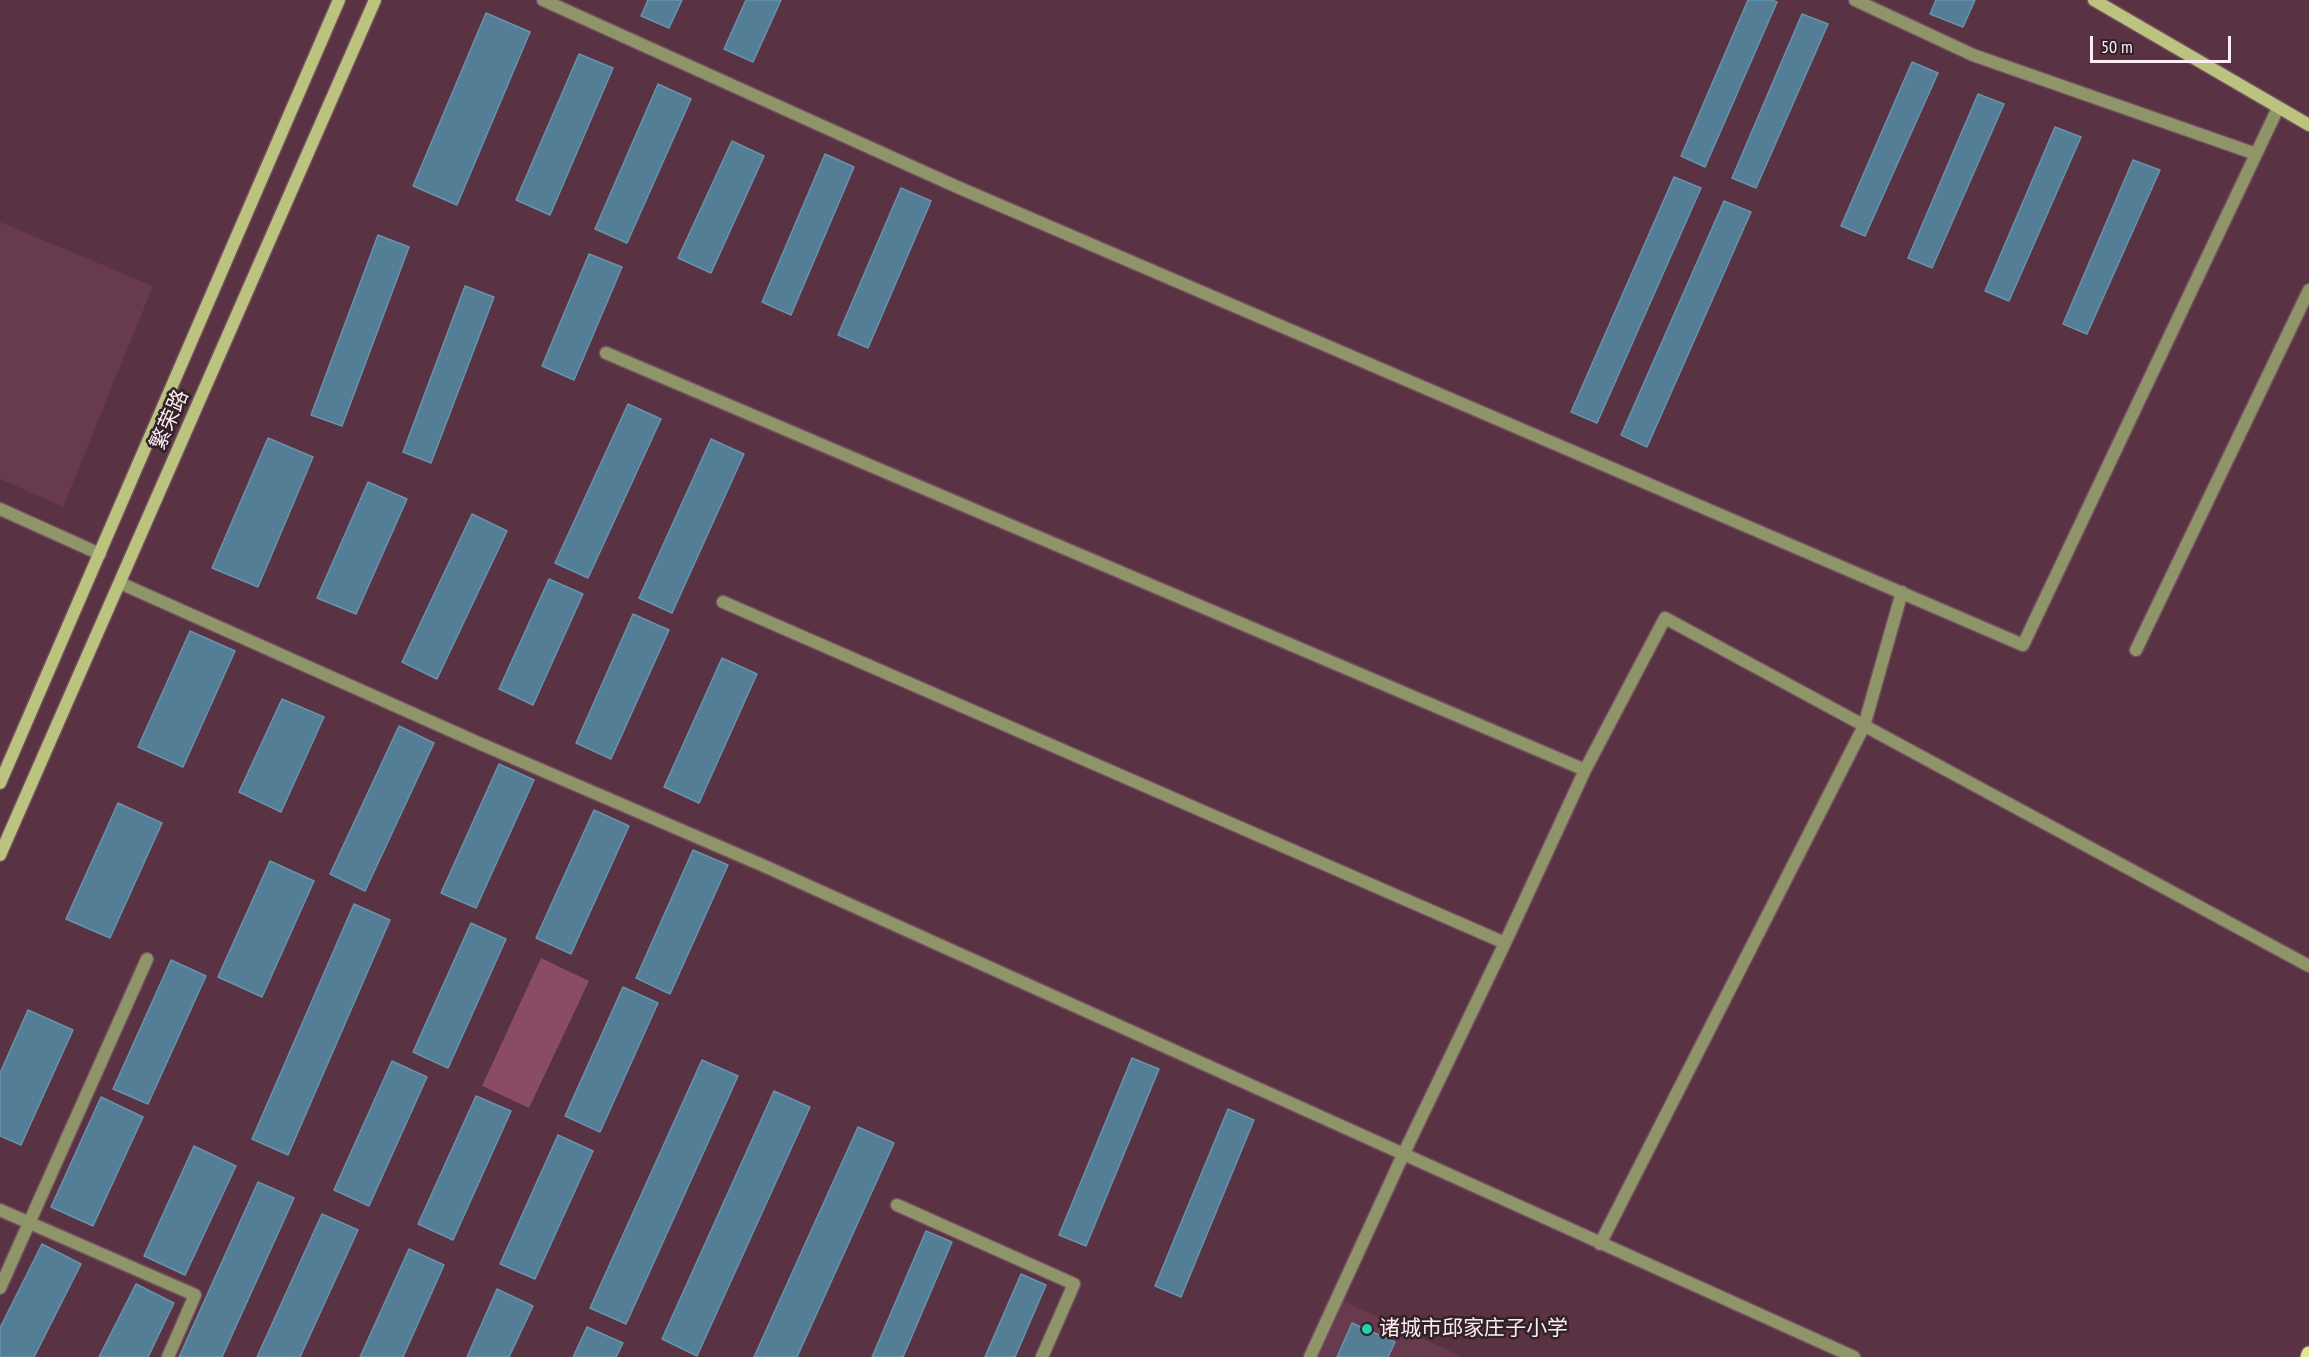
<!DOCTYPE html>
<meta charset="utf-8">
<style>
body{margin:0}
#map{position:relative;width:2309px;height:1357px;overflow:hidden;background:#593243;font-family:"PT Sans Narrow",sans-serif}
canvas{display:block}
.scale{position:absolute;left:2090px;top:36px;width:141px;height:27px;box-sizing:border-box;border:3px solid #fdeef3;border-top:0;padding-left:8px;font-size:18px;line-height:21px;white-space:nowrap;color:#fdeef3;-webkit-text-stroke:4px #332128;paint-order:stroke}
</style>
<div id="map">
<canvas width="2309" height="1357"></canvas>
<div class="scale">50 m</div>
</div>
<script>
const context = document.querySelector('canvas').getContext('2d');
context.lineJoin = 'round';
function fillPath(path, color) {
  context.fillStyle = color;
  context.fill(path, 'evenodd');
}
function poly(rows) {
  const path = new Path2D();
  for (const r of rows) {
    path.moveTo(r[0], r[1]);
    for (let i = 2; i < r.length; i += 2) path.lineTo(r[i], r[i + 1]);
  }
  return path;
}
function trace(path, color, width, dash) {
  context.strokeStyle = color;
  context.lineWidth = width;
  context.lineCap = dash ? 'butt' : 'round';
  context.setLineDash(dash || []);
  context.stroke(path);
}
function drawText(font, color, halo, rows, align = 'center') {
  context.font = font + ' "PT Sans Narrow","Noto Sans SC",sans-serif';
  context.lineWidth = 5;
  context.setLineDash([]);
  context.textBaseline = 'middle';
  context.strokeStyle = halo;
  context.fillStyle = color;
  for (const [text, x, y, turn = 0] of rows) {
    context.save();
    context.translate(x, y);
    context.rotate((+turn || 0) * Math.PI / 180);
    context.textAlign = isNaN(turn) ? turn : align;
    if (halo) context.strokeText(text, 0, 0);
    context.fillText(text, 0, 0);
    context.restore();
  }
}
fillPath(poly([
 [0,222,153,286,63,507,0,479],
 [1343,1301,1463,1357,1317,1357]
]), '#683a4d');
fillPath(poly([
 [541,958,589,981,529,1108,482,1086]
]), '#894b65');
const building = poly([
 [648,0,682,0,669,28,641,16,648,0],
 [746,0,781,0,753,62,724,49,746,0],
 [1748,0,1771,0,1777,2,1705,167,1681,156,1748,0],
 [1936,0,1975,0,1963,27,1930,14,1936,0],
 [486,13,530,32,457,205,413,186,486,13],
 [1802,14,1828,24,1756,188,1732,178,1802,14],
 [579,54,613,68,550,215,516,200,579,54],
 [1912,62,1938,73,1865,236,1841,226,1912,62],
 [658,84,691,99,627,243,595,229,658,84],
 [1978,94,2004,104,1932,268,1908,258,1978,94],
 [2055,127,2081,137,2009,301,1985,291,2055,127],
 [732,141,764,156,711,273,678,258,732,141],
 [825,154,854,167,791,315,762,302,825,154],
 [2133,160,2160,170,2087,334,2063,324,2133,160],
 [1674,177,1701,188,1597,423,1571,412,1674,177],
 [901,188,931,201,868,348,838,335,901,188],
 [1724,201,1751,212,1647,447,1621,435,1724,201],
 [378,235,409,247,342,426,311,415,378,235],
 [589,254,622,267,574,380,542,366,589,254],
 [465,286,494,297,431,463,403,452,465,286],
 [628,404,661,419,588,578,555,563,628,404],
 [268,438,313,457,258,587,212,568,268,438],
 [711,439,744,454,672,613,639,598,711,439],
 [368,482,407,499,356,614,317,598,368,482],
 [472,514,507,531,437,679,402,662,472,514],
 [549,579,583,594,533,705,499,689,549,579],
 [633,614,669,630,611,759,576,743,633,614],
 [190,631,235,651,183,767,138,747,190,631],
 [722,658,757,674,699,803,664,787,722,658],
 [282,699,324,717,281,812,239,792,282,699],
 [399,726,434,743,365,891,330,874,399,726],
 [499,764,534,780,476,908,441,893,499,764],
 [118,803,162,823,110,938,66,919,118,803],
 [594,810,629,826,571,954,536,938,594,810],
 [693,850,728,865,670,994,636,978,693,850],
 [270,861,314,881,262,997,218,977,270,861],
 [354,904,390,920,288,1155,252,1139,354,904],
 [471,923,506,939,448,1068,413,1052,471,923],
 [171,960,206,976,148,1104,113,1089,171,960],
 [623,987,658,1003,600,1132,565,1116,623,987],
 [28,1010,73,1030,21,1145,0,1136,0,1073,28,1010],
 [1132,1058,1159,1069,1086,1246,1059,1235,1132,1058],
 [702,1060,738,1076,626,1324,590,1308,702,1060],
 [392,1061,427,1077,369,1206,334,1190,392,1061],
 [774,1091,810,1107,697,1356,662,1339,774,1091],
 [476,1096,511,1111,453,1240,418,1224,476,1096],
 [101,1097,143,1117,93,1226,51,1207,101,1097],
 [1228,1109,1254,1120,1181,1297,1155,1286,1228,1109],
 [858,1127,894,1143,797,1357,754,1357,858,1127],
 [558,1135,593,1151,535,1279,500,1264,558,1135],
 [194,1146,236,1166,185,1275,144,1256,194,1146],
 [258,1182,294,1198,222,1357,179,1357,258,1182],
 [322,1214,358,1230,300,1357,257,1357,322,1214],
 [926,1231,952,1242,903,1357,872,1357,926,1231],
 [42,1244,81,1264,34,1357,0,1357,0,1328,42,1244],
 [409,1249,444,1265,403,1357,360,1357,409,1249],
 [1021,1274,1046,1285,1015,1357,985,1357,1021,1274],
 [136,1284,174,1303,148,1357,99,1357,136,1284],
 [497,1289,533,1306,509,1357,467,1357,497,1289],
 [1352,1323,1395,1342,1388,1357,1337,1357,1352,1323],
 [587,1327,623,1343,616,1357,573,1357,587,1327]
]);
fillPath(building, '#537e96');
trace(building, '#6893ac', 1.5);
const street = poly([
 [543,0,955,186,2023,645,2278,108],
 [1855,0,1973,55,2256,154],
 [606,353,1585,770,1665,618,2309,966],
 [0,509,100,554],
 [120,583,481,744,762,865,1854,1357],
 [723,602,1505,943,1585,770],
 [2136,650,2309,290],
 [897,1205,1074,1284,1042,1357],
 [0,1210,195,1295,168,1357],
 [1600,1244,1864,726,1902,592],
 [0,1288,147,959],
 [1310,1357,1403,1155,1505,943]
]);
const secondary = poly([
 [2094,0,2309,125],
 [0,783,339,0],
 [0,855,375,0]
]);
const primary = poly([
 [2308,1357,2309,1354]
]);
trace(street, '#73505f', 15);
trace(secondary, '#73505f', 15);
trace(primary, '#73505f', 18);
trace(street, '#8f9469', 12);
trace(secondary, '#bbc37e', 12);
trace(primary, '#dde78d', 15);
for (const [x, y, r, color] of [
 [1367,1329,6,"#1fd5b0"]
]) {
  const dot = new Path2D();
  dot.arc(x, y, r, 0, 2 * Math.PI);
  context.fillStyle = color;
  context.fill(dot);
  trace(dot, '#332128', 2);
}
drawText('21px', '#fdeef3', '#332128', [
 ["繁荣路",170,420,-66]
]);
drawText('21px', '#fdeef3', '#332128', [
 ["诸城市邱家庄子小学",1379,1329]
], 'left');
</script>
